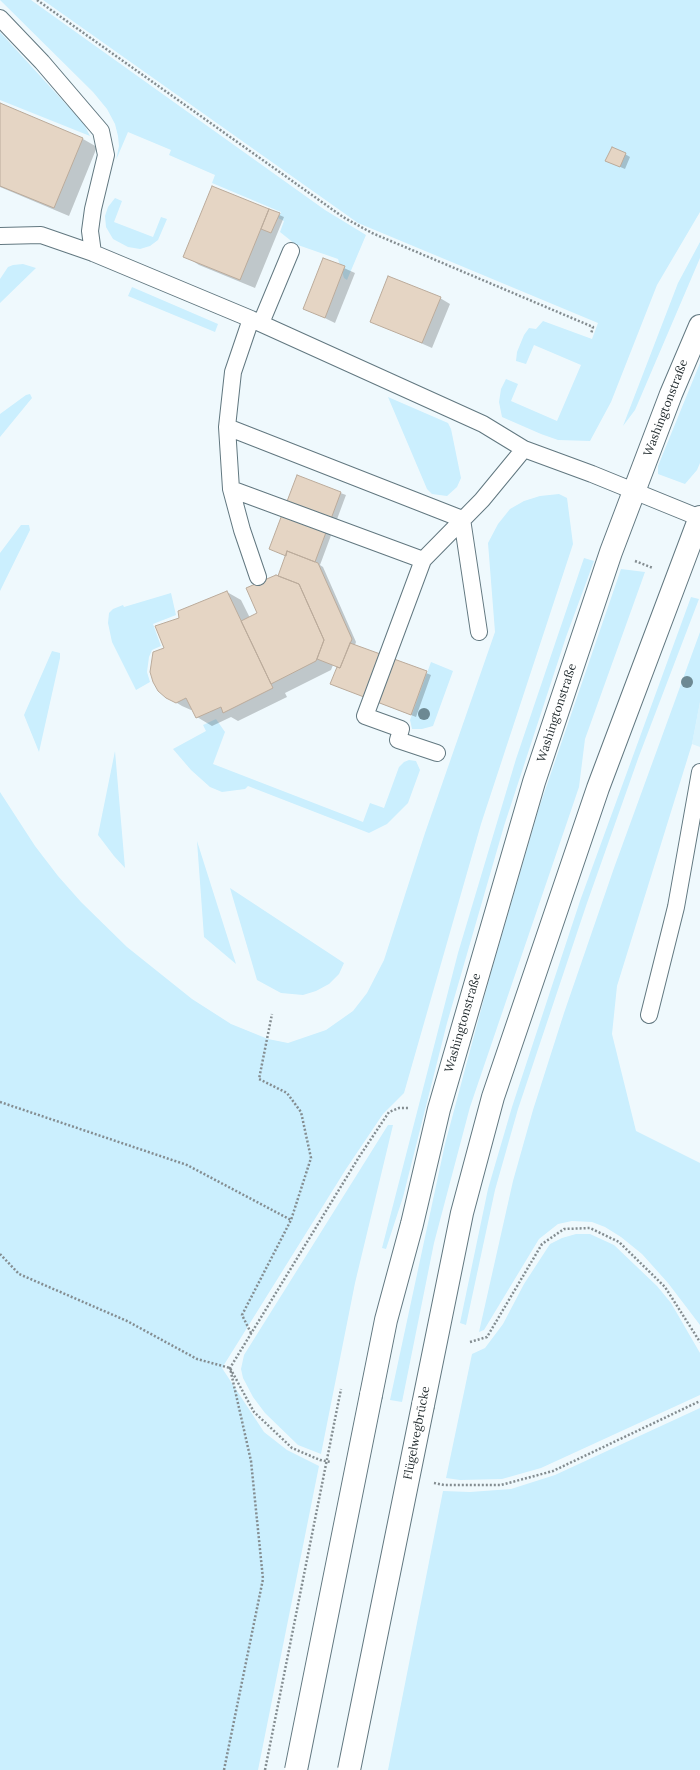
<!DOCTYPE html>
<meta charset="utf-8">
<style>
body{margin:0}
canvas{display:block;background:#eff9fd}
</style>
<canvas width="700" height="1770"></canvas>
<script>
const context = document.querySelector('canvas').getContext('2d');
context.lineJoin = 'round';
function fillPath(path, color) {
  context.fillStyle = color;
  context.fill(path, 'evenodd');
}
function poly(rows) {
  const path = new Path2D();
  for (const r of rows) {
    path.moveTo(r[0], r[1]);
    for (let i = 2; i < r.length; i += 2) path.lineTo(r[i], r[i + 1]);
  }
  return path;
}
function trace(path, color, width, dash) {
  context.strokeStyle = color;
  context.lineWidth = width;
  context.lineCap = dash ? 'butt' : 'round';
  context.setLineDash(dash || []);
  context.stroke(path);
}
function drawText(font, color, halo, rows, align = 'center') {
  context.font = font + ' Lora,serif';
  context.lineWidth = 3;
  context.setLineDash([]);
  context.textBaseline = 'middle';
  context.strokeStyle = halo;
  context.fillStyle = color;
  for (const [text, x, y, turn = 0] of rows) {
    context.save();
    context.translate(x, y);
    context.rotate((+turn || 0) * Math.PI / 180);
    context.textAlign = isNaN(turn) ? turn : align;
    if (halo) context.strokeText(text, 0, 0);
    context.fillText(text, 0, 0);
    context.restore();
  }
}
fillPath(poly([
 [700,702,700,747,692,744]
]), '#d9f3fd');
fillPath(poly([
 [0,0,31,0,325,210,366,235,347,280,344,278,338,259,295,244,280,232,284,221,278,218,281,212,212,183,215,175,169,155,171,150,128,132,116,160,119,146,118,136,115,124,107,109,93,92],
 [43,0,700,0,700,212,657,285,611,402,590,441,558,440,541,434,502,417,499,402,501,389,506,379,518,384,511,401,557,421,581,365,534,345,526,364,516,361,517,352,524,335,529,328,536,329,543,321,592,339,598,323,358,223],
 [0,32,84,124,90,136,0,100],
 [115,198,122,201,114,222,153,237,161,217,167,219,158,240,150,246,140,249,128,247,113,239,106,227,105,216,108,207],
 [700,242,700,258,641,396,635,410,623,426,678,283],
 [23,264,36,268,0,303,0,279,8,267,13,265],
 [132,287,218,324,215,332,128,296],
 [700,363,700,463,697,470,685,484,658,474,658,466],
 [30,394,32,398,0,437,0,414,26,395],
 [388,397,448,423,451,429,461,478,457,487,447,496,432,494,427,489],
 [559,494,567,498,573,544,481,824,404,1093,383,1114,346,1169,222,1368,264,1432,287,1450,319,1466,258,1770,0,1770,0,792,35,846,58,876,81,902,127,947,192,999,231,1024,268,1039,288,1043,326,1030,353,1011,367,993,384,960,425,833,495,632,488,543,498,524,510,509,524,501,540,496],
 [21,525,29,525,30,530,0,591,0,553],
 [584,558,594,561,566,637,504,826,447,1023,403,1197,386,1249,382,1248,458,953,516,759],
 [621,569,645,572,585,739,579,787,470,1107,434,1243,402,1402,390,1400,445,1144,490,976,539,808],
 [171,593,176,615,153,624,161,646,152,650,149,657,147,672,150,682,136,690,112,642,108,623,109,613,113,609,123,605,124,607],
 [691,597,699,599,639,756,587,903,518,1109,495,1190,466,1325,460,1323,488,1189,512,1107,580,901],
 [700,632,700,702,692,744,617,986,612,1034,636,1131,700,1163,700,1325,668,1283,642,1254,621,1237,605,1227,592,1222,572,1221,558,1224,539,1239,484,1330,479,1332,513,1181,533,1110,564,1013,614,868],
 [52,651,60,653,60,658,39,752,24,715],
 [431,662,453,671,433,726,422,729,412,729,410,720],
 [216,719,225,732,213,764,363,822,370,803,384,808,399,767,404,762,409,760,416,761,420,770,408,803,387,824,369,833,248,786,245,789,222,792,210,787,191,770,173,749,206,731,203,725],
 [115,751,125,868,114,856,98,835],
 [197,841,236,964,204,937],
 [230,888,344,963,339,974,329,984,316,991,303,995,281,993,257,980],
 [388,1125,393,1125,355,1283,321,1454,298,1445,265,1413,253,1397,243,1378,241,1369,244,1355],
 [576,1234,590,1234,614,1245,657,1286,671,1303,700,1353,700,1395,541,1468,502,1479,460,1480,446,1478,472,1354,485,1348,503,1324,524,1284,550,1244,562,1238],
 [700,1408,700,1770,388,1770,443,1491,470,1492,511,1489,555,1475]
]), '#cbeffe');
fillPath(poly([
 [0,105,83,139,97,147,69,216,0,187],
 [625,154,630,157,625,169,611,163],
 [213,187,284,217,255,288,199,265,185,256],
 [324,259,355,273,335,323,304,308],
 [440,298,450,304,432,348,371,321],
 [297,477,346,495,320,565,323,567,356,642,355,645,431,675,416,717,331,684,338,667,333,665,331,670,285,693,287,697,238,721,231,717,212,726,197,717,193,709,191,710,182,706,167,697,166,648,180,618,227,592,241,600,250,618,259,614,283,579]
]), '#0003');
const building = poly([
 [0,103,83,138,54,208,0,186,0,103],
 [612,147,626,153,620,167,605,161,612,147],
 [212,186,269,209,240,280,183,257,212,186],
 [269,209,280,213,271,233,261,229,269,209],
 [323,258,345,266,325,318,303,309,323,258],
 [388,276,441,297,422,343,370,322,388,276],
 [297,475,341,492,315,562,287,551,286,556,269,549,297,475],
 [287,551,318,563,352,639,340,668,317,659,324,640,299,584,278,576,287,551],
 [276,575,299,584,324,640,316,661,271,684,241,621,257,613,246,588,276,575],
 [227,591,273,688,223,713,221,707,196,718,186,698,176,703,166,698,158,691,153,682,150,672,153,652,164,648,155,626,179,618,178,611,227,591],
 [350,643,427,671,411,715,330,684,337,667,340,668,350,643]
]);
fillPath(building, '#e5d5c4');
trace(building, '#bbab9b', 1);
const service = poly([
 [0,18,42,62,101,131,106,155,93,209,90,231,93,253],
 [0,236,41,235,93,253,251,319,233,372,227,427,231,489,423,560,482,500,524,449],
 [251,319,483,424,524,449,592,474,700,518],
 [261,323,291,251],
 [227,427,462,519,479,632],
 [231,489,242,530,258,577],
 [423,560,365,716,401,729,398,740,437,753],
 [649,1015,676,907,700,772]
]);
const secondary = poly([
 [371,1395,386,1320,412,1224,439,1109,534,782,611,552,671,394,700,326],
 [423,1405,462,1213,493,1097,598,788,700,517]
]);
trace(service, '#627880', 18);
trace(secondary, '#627880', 24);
trace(poly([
 [37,0,343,217,372,233,593,327,591,334],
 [635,561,653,568],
 [0,1102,187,1165,291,1220],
 [0,1254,19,1274,127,1321,197,1359,230,1368,254,1412,292,1448,320,1460,331,1462],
 [251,1333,242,1315,291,1220,311,1158,301,1112,287,1093,259,1079,272,1014],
 [470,1342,487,1337,542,1244,564,1229,590,1228,619,1242,665,1287,700,1342],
 [434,1483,444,1485,501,1485,553,1471,700,1401],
 [224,1770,263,1579,251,1461,230,1368,359,1157,389,1112,399,1108,408,1108]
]), '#848d91', 2.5, [2, 2]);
trace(service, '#fff', 16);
trace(secondary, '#fff', 22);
const secondaryBridge = poly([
 [296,1770,371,1395],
 [349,1770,423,1405]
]);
trace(secondaryBridge, '#627880', 24, []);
trace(poly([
 [265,1770,341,1389]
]), '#848d91', 2.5, [2, 2]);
trace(secondaryBridge, '#fff', 22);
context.fillStyle = '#6d8993';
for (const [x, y] of [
 [687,682],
 [424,714]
]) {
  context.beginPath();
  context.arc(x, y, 6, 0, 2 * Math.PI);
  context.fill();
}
drawText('12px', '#273033', '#fff', [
 ["Washingtonstraße",666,408,-69],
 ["Washingtonstraße",557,713,-72],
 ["Washingtonstraße",463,1023,-74],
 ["Flügelwegbrücke",417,1433,-79]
]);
</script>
